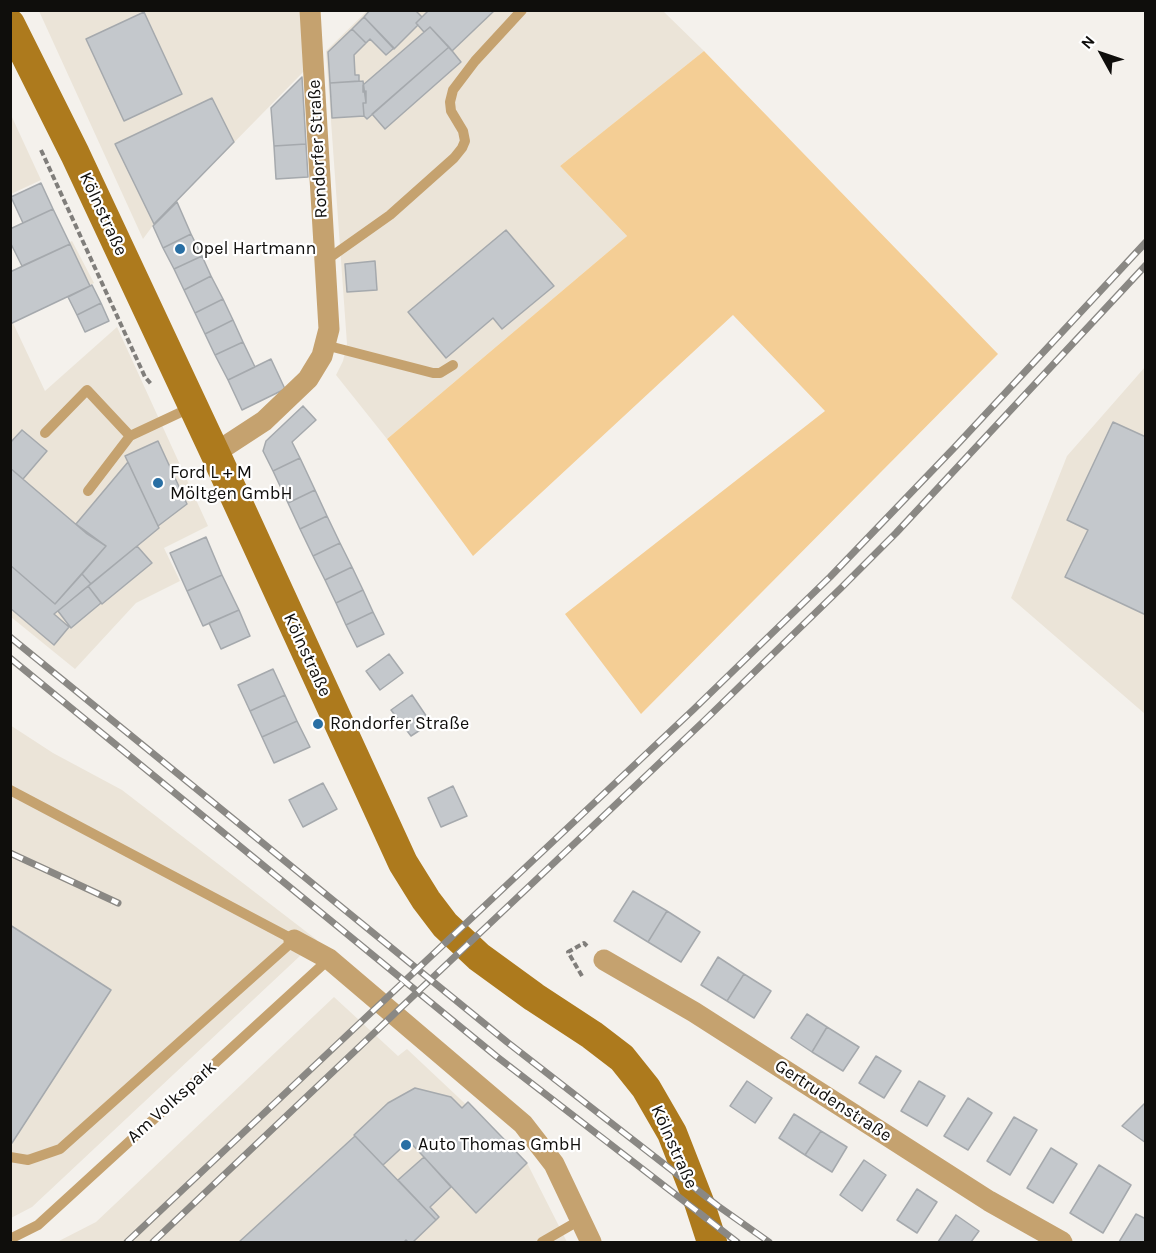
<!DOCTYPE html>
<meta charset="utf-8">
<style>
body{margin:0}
#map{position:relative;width:1156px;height:1253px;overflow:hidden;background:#f4f1ec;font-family:Karla,sans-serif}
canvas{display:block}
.frame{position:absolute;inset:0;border:12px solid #0f0e0c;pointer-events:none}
.north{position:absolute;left:1072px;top:24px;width:60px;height:60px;-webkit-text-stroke:4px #fff;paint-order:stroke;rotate:310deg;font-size:16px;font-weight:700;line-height:24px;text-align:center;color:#0f0e0c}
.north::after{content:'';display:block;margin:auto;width:21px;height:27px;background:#0f0e0c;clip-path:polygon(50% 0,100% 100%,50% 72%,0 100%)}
</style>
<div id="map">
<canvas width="1156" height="1253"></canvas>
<div class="frame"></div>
<div class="north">N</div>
</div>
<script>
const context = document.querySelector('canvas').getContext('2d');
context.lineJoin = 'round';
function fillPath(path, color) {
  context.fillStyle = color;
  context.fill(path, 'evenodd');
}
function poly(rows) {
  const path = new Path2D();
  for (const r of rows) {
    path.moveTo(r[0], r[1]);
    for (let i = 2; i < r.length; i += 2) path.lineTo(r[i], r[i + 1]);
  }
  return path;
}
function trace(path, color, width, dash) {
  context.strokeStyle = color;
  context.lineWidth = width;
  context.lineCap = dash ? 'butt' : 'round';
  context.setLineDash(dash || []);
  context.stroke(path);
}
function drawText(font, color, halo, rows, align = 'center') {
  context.font = font + ' Karla,sans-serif';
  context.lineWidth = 4.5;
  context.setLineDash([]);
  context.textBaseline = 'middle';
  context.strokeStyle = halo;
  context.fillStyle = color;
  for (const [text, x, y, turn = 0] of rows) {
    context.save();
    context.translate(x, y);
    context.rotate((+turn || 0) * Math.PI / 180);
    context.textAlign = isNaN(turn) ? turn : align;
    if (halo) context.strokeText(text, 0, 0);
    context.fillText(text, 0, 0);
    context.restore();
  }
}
fillPath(poly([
 [368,10,663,11,704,51,560,166,627,236,387,439,336,375,343,361,347,344,326,51],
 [39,11,306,11,312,63,154,224,143,239],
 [11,115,41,180,11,194,10,194],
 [72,241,94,283,13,323,45,391,117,327,208,526,164,548,180,581,136,603,75,669,11,617,11,271],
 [1145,367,1145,714,1011,598,1067,456],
 [10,725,53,753,122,790,317,940,32,1207,11,1218],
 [334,997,398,1056,407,1049,526,1161,567,1242,57,1242,96,1222]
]), '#ebe4d8');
fillPath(poly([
 [704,51,998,354,641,714,565,614,825,411,733,315,473,556,387,439,627,236,560,166]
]), '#f4ce95');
const building = poly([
 [370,10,415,10,422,17,416,23,418,25,394,49,364,17,370,10],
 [429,10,495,10,452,51,430,27,424,32,416,23,429,10],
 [144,12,182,94,124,121,86,39,144,12],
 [364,17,394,48,386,55,370,39,366,43,352,29,364,17],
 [430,27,449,47,367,119,364,116,363,103,366,103,366,91,363,92,363,85,430,27],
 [352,29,366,43,354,55,355,75,359,75,359,81,330,83,328,52,352,29],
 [449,47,461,62,385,129,372,114,449,47],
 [302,77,306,144,274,146,271,108,302,77],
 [363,81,366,103,363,103,364,116,332,118,330,83,363,81],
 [212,98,234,142,154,224,115,144,212,98],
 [306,144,308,177,276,179,274,146,306,144],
 [41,183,53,209,23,223,11,197,41,183],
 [177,202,191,234,163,248,153,226,177,202],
 [53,209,70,244,22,266,10,242,10,229,53,209],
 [506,230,554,286,502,329,493,318,446,358,408,312,506,230],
 [191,234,202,256,174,269,163,248,191,234],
 [70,244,90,286,10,324,10,272,70,244],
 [202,256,211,276,184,290,174,269,202,256],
 [375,261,377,290,347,292,345,264,375,261],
 [211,276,223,299,195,313,184,290,211,276],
 [92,285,101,303,77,315,68,297,92,285],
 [223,299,233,320,205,334,195,313,223,299],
 [101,303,109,321,85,332,77,315,101,303],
 [233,320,243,342,215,355,205,334,233,320],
 [243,342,255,367,228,380,215,355,243,342],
 [271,359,285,389,242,410,228,380,271,359],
 [303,406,316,420,292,442,300,458,273,471,263,451,266,441,303,406],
 [1113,422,1146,437,1146,615,1065,577,1088,530,1067,520,1113,422],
 [22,430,47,451,23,479,10,468,10,443,22,430],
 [158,441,187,504,158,526,125,456,158,441],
 [300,458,315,490,288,503,273,471,300,458],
 [128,462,159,528,91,584,82,574,106,546,76,524,128,462],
 [10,468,86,533,106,546,55,604,10,565,10,468],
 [315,490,327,516,300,529,288,503,315,490],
 [327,516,340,543,313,556,300,529,327,516],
 [206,537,222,575,187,591,170,553,206,537],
 [340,543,352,567,325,580,313,556,340,543],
 [137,546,152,563,102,604,88,586,137,546],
 [10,565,55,604,82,574,91,584,54,614,69,627,54,645,10,608,10,565],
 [352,567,363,590,336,603,325,580,352,567],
 [222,575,239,610,203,626,187,591,222,575],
 [88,586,101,603,71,628,58,611,88,586],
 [363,590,373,612,346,625,336,603,363,590],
 [239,610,250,636,221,649,209,623,239,610],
 [373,612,384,634,357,647,346,625,373,612],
 [389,654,403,673,380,690,366,671,389,654],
 [273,669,285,695,250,711,238,685,273,669],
 [285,695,297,721,262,737,250,711,285,695],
 [412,695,431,723,411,736,391,710,412,695],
 [297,721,310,747,274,763,262,737,297,721],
 [323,783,337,809,303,827,289,800,323,783],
 [453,786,467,816,441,827,428,798,453,786],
 [633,891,667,911,648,942,614,921,633,891],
 [667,911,700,932,681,962,648,942,667,911],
 [10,925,111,990,12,1143,10,1142,10,925],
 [718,957,744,974,727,1001,701,985,718,957],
 [744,974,771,991,754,1018,727,1001,744,974],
 [807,1014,827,1027,812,1052,791,1038,807,1014],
 [827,1027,859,1047,843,1071,812,1052,827,1027],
 [876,1056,901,1071,884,1098,859,1083,876,1056],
 [747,1081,772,1098,755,1123,730,1106,747,1081],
 [919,1081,945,1096,927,1126,901,1111,919,1081],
 [415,1088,451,1097,462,1108,468,1102,527,1163,476,1213,409,1141,383,1165,354,1135,388,1103,415,1088],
 [968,1098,992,1113,968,1150,944,1136,968,1098],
 [1146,1102,1146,1143,1122,1126,1146,1102],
 [794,1114,821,1131,805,1155,779,1138,794,1114],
 [1014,1117,1037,1130,1010,1175,987,1161,1014,1117],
 [821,1131,847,1147,832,1172,805,1155,821,1131],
 [355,1136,436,1220,413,1242,408,1242,406,1240,404,1242,239,1242,355,1136],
 [1051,1148,1077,1164,1053,1203,1027,1188,1051,1148],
 [424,1157,451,1187,430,1207,439,1217,436,1220,398,1180,424,1157],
 [864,1160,886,1175,862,1211,840,1195,864,1160],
 [1099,1165,1131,1185,1103,1233,1070,1213,1099,1165],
 [917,1189,937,1202,917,1233,897,1220,917,1189],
 [1136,1214,1146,1219,1146,1242,1119,1242,1136,1214],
 [956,1215,979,1231,971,1242,938,1242,956,1215]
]);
fillPath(building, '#c4c8cc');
trace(building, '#a5a9ad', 1.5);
trace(poly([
 [41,150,145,377,152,385],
 [582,976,568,952,584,943,587,946]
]), '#807e7b', 4, [6, 3]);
trace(poly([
 [325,261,390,215,454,158,462,148,465,141,463,131,451,111,450,102,453,90,475,61,522,10],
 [325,345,433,373,440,373,453,365],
 [45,433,87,390,130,436],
 [88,491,130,436,192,407],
 [10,790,294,940,60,1149,28,1160,10,1157],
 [10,1239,38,1225,329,959],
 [542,1242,580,1220]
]), '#c5a26f', 10);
trace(poly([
 [215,453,264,421,308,379,322,356,329,329,310,10],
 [294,940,329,959,523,1124,554,1164,591,1242],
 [604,960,694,1012,989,1201,1062,1242]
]), '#c5a26f', 21);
trace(poly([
 [10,24,75,154,215,453,403,863,426,900,445,925,479,957,534,997,592,1035,622,1058,646,1088,672,1133,699,1202,712,1242]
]), '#ad7a1d', 30);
const rail = poly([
 [10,637,507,1042,718,1206,769,1242],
 [10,658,496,1056,737,1242],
 [10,853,118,903],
 [127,1242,694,709,830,577,954,448,1146,242],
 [153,1242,704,721,841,588,896,533,1146,265]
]);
trace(rail, '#8a8884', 7);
trace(rail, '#fff', 4.5, [14]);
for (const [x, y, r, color] of [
 [180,249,6,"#296fa4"],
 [158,483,6,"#296fa4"],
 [318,724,6,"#296fa4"],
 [406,1145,6,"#296fa4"]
]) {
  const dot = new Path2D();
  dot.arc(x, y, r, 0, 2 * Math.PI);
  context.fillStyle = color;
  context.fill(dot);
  trace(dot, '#fff', 2);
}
drawText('18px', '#0f0e0c', '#fff', [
 ["Rondorfer Straße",318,149,-93],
 ["Kölnstraße",103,214,65],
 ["Kölnstraße",307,655,65],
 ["Gertrudenstraße",833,1101,33],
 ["Am Volkspark",172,1102,-42],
 ["Kölnstraße",674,1147,66]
]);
drawText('18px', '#0f0e0c', '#fff', [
 ["Opel Hartmann",192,249],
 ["Ford L + M",170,473],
 ["Möltgen GmbH",170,494],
 ["Rondorfer Straße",330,724],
 ["Auto Thomas GmbH",418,1145]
], 'left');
</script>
